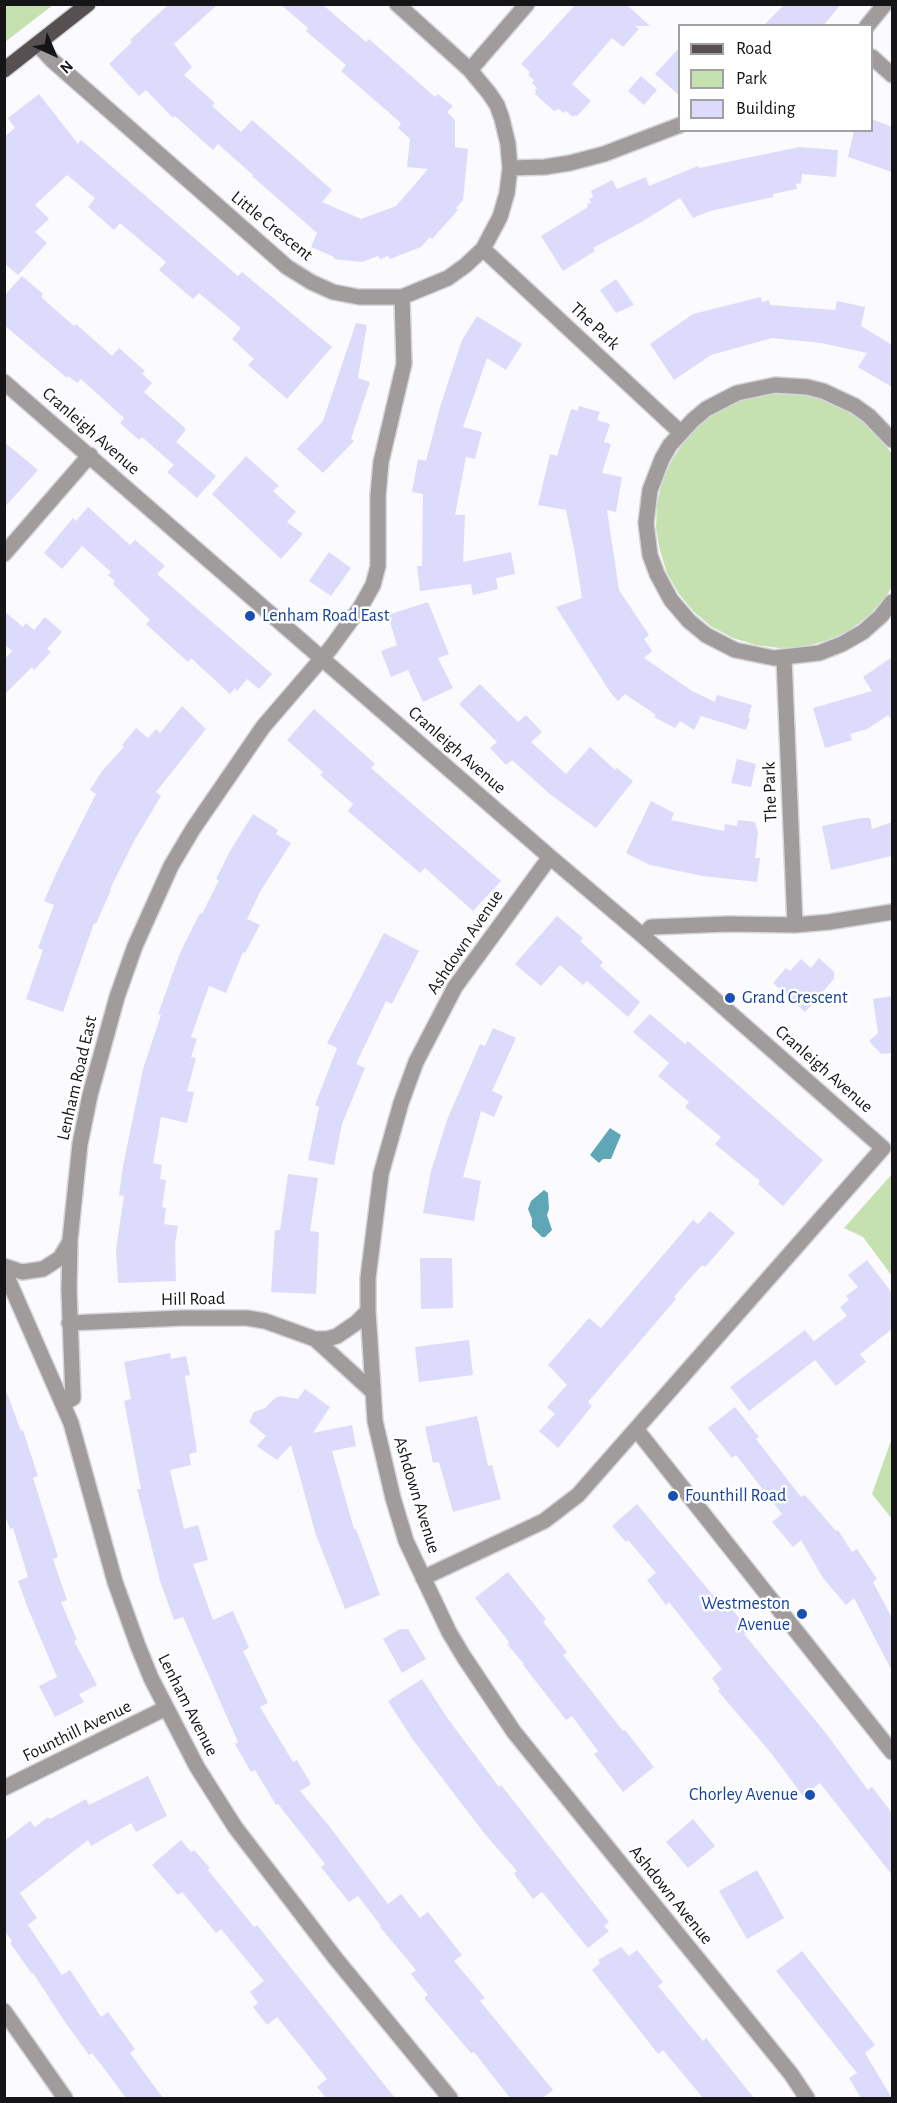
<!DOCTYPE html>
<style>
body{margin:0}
#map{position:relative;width:897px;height:2103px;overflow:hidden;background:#fafaff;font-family:"Alegreya Sans",sans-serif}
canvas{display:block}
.frame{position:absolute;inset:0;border:6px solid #151518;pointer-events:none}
.legend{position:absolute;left:678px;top:24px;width:195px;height:108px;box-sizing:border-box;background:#fff;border:2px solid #a1a1a3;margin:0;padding:8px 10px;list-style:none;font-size:18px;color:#151518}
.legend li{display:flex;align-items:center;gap:12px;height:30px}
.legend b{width:30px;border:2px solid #a1a1a3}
.north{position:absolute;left:24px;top:24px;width:60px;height:60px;-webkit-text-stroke:4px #fff;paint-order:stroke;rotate:136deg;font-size:16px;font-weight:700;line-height:24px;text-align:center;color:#151518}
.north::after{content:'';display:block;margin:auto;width:21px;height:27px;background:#151518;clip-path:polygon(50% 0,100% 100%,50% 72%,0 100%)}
</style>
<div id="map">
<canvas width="897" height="2103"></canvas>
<div class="frame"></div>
<ul class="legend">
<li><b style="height:8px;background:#575050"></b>Road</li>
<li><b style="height:16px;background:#c5e1af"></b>Park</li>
<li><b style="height:16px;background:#dddbfc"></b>Building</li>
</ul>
<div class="north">N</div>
</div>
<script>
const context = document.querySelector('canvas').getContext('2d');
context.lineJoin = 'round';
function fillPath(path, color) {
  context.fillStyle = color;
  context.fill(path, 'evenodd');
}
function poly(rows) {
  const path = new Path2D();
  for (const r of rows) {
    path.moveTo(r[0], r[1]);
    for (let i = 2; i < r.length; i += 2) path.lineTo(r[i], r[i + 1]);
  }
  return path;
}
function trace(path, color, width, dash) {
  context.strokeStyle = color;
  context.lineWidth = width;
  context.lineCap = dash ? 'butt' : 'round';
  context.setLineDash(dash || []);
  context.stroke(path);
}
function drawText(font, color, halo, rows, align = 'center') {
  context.font = font + ' "Alegreya Sans",sans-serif';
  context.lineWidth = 5;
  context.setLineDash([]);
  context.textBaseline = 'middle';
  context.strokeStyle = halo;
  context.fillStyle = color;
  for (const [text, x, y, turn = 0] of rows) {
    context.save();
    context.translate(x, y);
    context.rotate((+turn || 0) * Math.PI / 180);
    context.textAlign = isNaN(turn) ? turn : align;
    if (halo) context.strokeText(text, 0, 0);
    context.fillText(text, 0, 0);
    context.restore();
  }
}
fillPath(poly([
 [5,4,53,4,53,5,5,42],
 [789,393,812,396,834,403,855,414,874,429,892,454,892,587,883,601,866,618,847,632,825,641,803,647,779,648,756,645,733,638,712,627,694,612,679,594,667,573,660,551,656,528,657,504,662,481,672,460,685,440,701,423,721,410,742,400,765,394],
 [892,1174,892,1276,863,1237,844,1228],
 [892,1438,892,1519,872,1494]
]), '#c5e1af');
fillPath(poly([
 [610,1128,621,1135,611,1159,603,1159,599,1163,590,1155],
 [544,1190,548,1193,549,1209,547,1215,552,1230,545,1237,542,1237,532,1227,532,1219,528,1209,531,1201]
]), '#5fa7b7');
fillPath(poly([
 [169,4,218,4,174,44,192,67,184,75,215,103,212,106,241,132,252,120,332,190,322,202,361,219,396,206,428,169,407,167,410,139,398,128,401,123,341,71,346,65,306,31,308,28,280,4,322,4,366,42,369,39,435,97,438,94,453,106,447,112,455,120,455,147,468,149,463,200,456,208,458,210,432,239,430,237,421,247,390,259,388,256,380,259,378,256,362,262,334,259,334,257,311,247,317,233,252,176,253,175,218,144,213,150,175,116,173,118,146,90,139,96,109,64,132,42,130,40],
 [576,4,626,4,650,26,635,26,639,29,623,47,612,38,572,84,591,101,577,116,575,115,573,117,566,111,564,113,559,109,554,111,535,94,536,92,535,90,537,88,532,83,534,80,528,75,530,72,521,64],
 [785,4,841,4,823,26,763,26],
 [680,47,680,96,655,74],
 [641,76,657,90,644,105,628,91],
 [39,94,78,144,81,140,238,276,242,272,332,347,287,399,248,365,254,359,232,339,241,328,199,293,193,299,159,270,166,262,120,223,114,230,88,207,95,198,67,175,35,205,49,219,35,232,47,243,18,275,4,263,4,137,15,128,8,118],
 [872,119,892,127,892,172,848,157,854,130,872,130],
 [799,147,838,150,836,177,802,174,801,183,796,184,797,189,773,194,773,197,710,211,693,218,680,198,643,221,593,248,595,251,563,271,541,236,588,207,587,204,591,203,589,199,593,197,591,191,612,180,617,189,646,177,649,186,698,166,699,168],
 [22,276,43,294,41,297,74,326,76,324,112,356,119,348,145,371,142,374,152,383,144,392,185,428,185,431,176,442,216,476,197,498,167,472,174,465,142,437,139,440,120,423,124,418,81,379,77,383,68,376,67,378,4,325,4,296],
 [616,279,634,305,616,313,600,290],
 [761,297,762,302,769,300,770,305,835,310,837,301,865,307,861,326,892,345,892,387,858,367,867,353,821,343,772,338,711,355,674,380,650,344,693,314],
 [477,316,522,344,506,370,487,358,463,427,482,432,475,459,466,457,455,515,465,515,463,562,511,552,515,574,496,578,498,589,473,595,471,584,420,591,417,566,422,566,423,494,412,492,418,459,426,461,440,407,462,340],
 [356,323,367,325,358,378,370,382,351,439,354,441,323,473,297,449,323,421],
 [579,406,600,412,597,420,610,424,604,442,611,444,602,473,622,477,616,512,607,510,619,590,649,635,644,639,652,651,644,658,692,691,715,702,717,695,752,705,748,718,750,719,746,730,701,716,694,730,680,721,675,728,654,717,656,715,625,694,618,701,610,692,556,607,582,598,575,554,566,510,538,505,550,454,557,456,571,409,578,411],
 [4,442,38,470,4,508],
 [246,456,279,486,273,491,296,512,287,522,303,534,281,559,212,494],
 [88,507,130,545,135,540,165,566,157,574,272,674,259,689,247,679,237,691,235,688,230,694,191,658,188,662,146,624,150,620,113,584,115,581,108,575,111,572,82,546,62,569,44,553,73,518,76,521],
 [329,552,351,568,331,596,309,581],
 [428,602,449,654,438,658,453,688,423,702,408,670,391,677,381,651,397,645,388,615],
 [4,611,23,627,26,623,34,630,45,617,62,632,47,649,51,652,34,670,32,667,4,695,4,660,12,651,4,644],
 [892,657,892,721,888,715,867,729,850,734,852,740,825,748,813,708,872,691,863,677],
 [480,684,518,722,526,715,542,732,531,742,566,774,590,747,615,770,617,768,633,781,596,828,551,795,512,760,506,765,490,748,497,742,459,704],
 [182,706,206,729,156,792,161,796,134,841,110,889,111,890,96,924,94,923,63,1012,26,999,43,950,38,948,54,905,44,901,59,867,96,794,90,790,102,771,124,747,122,745,136,728,148,738,156,729,160,733],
 [314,709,375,764,371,768,501,881,473,911,425,868,420,873,348,811,353,804,320,775,323,772,287,740],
 [737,759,756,764,751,787,731,783],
 [651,801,674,813,671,820,724,831,725,824,737,826,738,820,755,822,758,833,755,858,760,858,757,882,703,876,650,865,626,853],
 [253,814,278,830,276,834,291,843,260,892,247,919,260,925,245,953,243,952,226,993,209,986,191,1037,197,1039,191,1057,196,1058,187,1091,194,1092,187,1123,161,1117,153,1163,162,1165,160,1179,166,1180,162,1207,166,1208,164,1224,178,1226,175,1243,176,1281,118,1283,116,1250,124,1196,119,1195,123,1166,143,1069,161,1015,158,1014,180,953,200,913,202,914,219,880,216,879,230,851],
 [861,818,870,818,872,829,892,822,892,856,831,870,822,826],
 [557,916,583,938,580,941,603,962,600,966,640,1002,628,1017,587,981,583,985,560,965,541,986,515,964],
 [384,933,419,951,392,1004,386,1001,356,1064,365,1068,342,1124,334,1165,308,1160,319,1107,315,1105,337,1048,327,1043],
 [819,958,834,972,834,979,805,1012,773,983,786,968,790,971,801,959,811,968],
 [892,996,892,1053,881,1054,869,1041,878,1033,873,999],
 [650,1014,685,1044,688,1041,823,1160,783,1206,758,1184,760,1181,715,1144,721,1137,685,1107,689,1102,658,1076,669,1063,633,1032],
 [493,1028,516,1038,492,1091,503,1096,494,1117,481,1111,463,1177,481,1181,474,1221,423,1213,431,1171,447,1120,480,1044,485,1046],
 [288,1174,318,1178,310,1231,319,1232,316,1294,271,1292,275,1230,280,1230],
 [710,1211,735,1233,705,1267,702,1265,674,1297,676,1299,588,1402,592,1406,558,1448,539,1431,555,1414,547,1407,567,1385,548,1365,589,1318,601,1328,693,1220,698,1224],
 [420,1258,452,1258,453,1308,421,1309],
 [867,1260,892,1293,892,1329,860,1354,866,1362,836,1386,815,1360,749,1411,730,1387,805,1330,814,1341,847,1316,840,1307,849,1300,846,1296,858,1287,848,1275],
 [469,1340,473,1375,419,1382,415,1347],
 [170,1353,171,1359,186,1356,190,1375,185,1376,197,1452,189,1454,191,1465,170,1470,184,1529,198,1525,208,1560,193,1564,213,1620,233,1611,249,1648,243,1651,268,1703,260,1707,293,1762,297,1760,311,1784,300,1791,330,1827,388,1904,401,1894,420,1918,428,1912,462,1955,454,1961,485,1998,480,2001,553,2090,542,2098,510,2098,474,2052,471,2053,424,1998,428,1995,411,1974,416,1970,380,1927,381,1926,358,1896,349,1902,321,1867,325,1864,278,1804,276,1805,255,1770,251,1772,235,1744,238,1742,183,1617,174,1620,160,1581,137,1489,141,1489,124,1401,131,1399,124,1362],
 [305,1389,330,1407,313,1433,352,1425,356,1446,332,1451,354,1529,356,1529,380,1595,345,1609,316,1535,291,1445,277,1460,257,1446,266,1436,249,1422,254,1412,265,1408,275,1398,281,1396,298,1399],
 [7,1393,21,1431,23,1430,38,1476,33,1478,58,1557,53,1559,67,1600,61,1602,77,1640,74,1641,97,1685,79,1694,84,1702,55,1717,39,1686,57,1677,27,1606,18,1581,28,1577,13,1528,10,1529,4,1513,4,1394],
 [735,1407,759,1437,756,1439,801,1497,805,1495,836,1531,838,1530,852,1552,857,1549,877,1579,873,1582,892,1618,892,1671,854,1598,846,1605,823,1578,801,1540,793,1547,772,1522,782,1514,736,1455,732,1458,708,1428],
 [477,1416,488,1466,492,1465,501,1499,453,1512,439,1462,433,1463,425,1427],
 [637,1504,727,1612,731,1608,749,1630,744,1634,825,1732,868,1790,872,1787,892,1813,892,1875,820,1783,803,1796,771,1753,718,1691,720,1689,712,1678,722,1669,669,1602,666,1605,647,1580,656,1573,628,1540,626,1542,612,1526],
 [508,1572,546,1619,543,1622,567,1652,563,1655,623,1731,625,1730,654,1767,623,1792,594,1754,598,1751,572,1716,566,1720,523,1665,524,1664,507,1644,509,1642,475,1598],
 [400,1629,408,1629,426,1659,402,1673,383,1639],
 [422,1679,448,1719,499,1787,501,1785,609,1922,604,1926,609,1931,588,1948,542,1892,533,1899,514,1874,517,1871,484,1833,413,1740,388,1701],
 [148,1776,167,1816,136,1832,131,1823,91,1846,88,1840,20,1893,37,1918,28,1925,62,1975,70,1970,101,2017,108,2012,135,2049,130,2053,163,2098,126,2098,106,2071,92,2053,89,2055,65,2022,33,1973,32,1974,10,1943,12,1941,4,1930,4,1841,30,1821,35,1827,48,1817,50,1819,86,1799,89,1805],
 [693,1819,715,1846,688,1868,666,1842],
 [181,1840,191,1852,194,1850,210,1868,208,1870,254,1927,257,1925,280,1954,395,2098,326,2098,317,2087,327,2079,277,2017,267,2025,253,2007,258,2003,250,1992,264,1981,221,1929,216,1933,182,1892,178,1895,152,1865],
 [757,1870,784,1918,747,1939,719,1891],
 [621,1947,629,1956,637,1950,663,1982,658,1986,703,2041,706,2038,754,2098,703,2098,663,2050,658,2054,592,1970,600,1963,598,1960],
 [802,1951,875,2045,865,2053,892,2098,861,2098,849,2078,857,2073,776,1971]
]), '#dddbfc');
const street = poly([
 [867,26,885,4],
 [38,45,53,61,287,267,311,282,333,292,359,297,402,297,448,278,466,265,483,249,500,217,507,193,510,168,508,144,502,119,497,105,489,93,470,70,397,4],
 [872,57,892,75],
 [470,70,527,4],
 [510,168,545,167,570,163,604,154,680,125],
 [483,249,680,432],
 [4,382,550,857,643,936,883,1148,578,1495,544,1521,423,1578],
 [892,440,869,416,855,406,823,391,807,387,775,385,737,393,706,409,693,420,670,445,662,459,650,490,646,523,650,555,657,574,671,600,689,621,706,635,735,650,774,658,819,653,842,644,863,632,881,616,892,602],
 [4,554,90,455],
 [784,658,795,925],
 [550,857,455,987,416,1062,401,1103,381,1174,368,1278,368,1311,375,1421,393,1498,406,1541,449,1632,464,1657,514,1732,791,2074,807,2098],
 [643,936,651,927,728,924,795,925,829,922,892,912],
 [4,1266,22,1272,43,1269,60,1258,69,1243],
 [4,1270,71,1423,115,1582,138,1646,151,1678,197,1767,235,1827,336,1959,450,2098],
 [69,1323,183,1318,247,1318,265,1321,315,1339,372,1391],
 [315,1339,327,1339,337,1336,356,1323,368,1311],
 [63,1404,73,1398,69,1290,70,1240,80,1144,90,1095,117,997,135,946,171,866,193,829,263,727,330,649,360,608,373,585,378,566,378,495,381,462,404,364,402,297],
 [636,1429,892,1752],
 [4,1788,166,1708],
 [4,2011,65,2098]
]);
const primary = poly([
 [4,70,88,4]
]);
trace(street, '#d5d5da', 18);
trace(primary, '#d5d5da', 18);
trace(street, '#a09c9c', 15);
trace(primary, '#575050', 15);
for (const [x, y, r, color] of [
 [250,616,6,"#1a4fb4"],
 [730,998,6,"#1a4fb4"],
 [673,1496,6,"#1a4fb4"],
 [802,1614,6,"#1a4fb4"],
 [810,1795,6,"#1a4fb4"]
]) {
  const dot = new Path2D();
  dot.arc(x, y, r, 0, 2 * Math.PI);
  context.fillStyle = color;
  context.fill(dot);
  trace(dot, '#fff', 2);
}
drawText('18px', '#151518', '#fff', [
 ["Little Crescent",272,226,39],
 ["The Park",595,326,43],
 ["Cranleigh Avenue",91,431,41],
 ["Cranleigh Avenue",457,750,41],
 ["The Park",770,792,-92],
 ["Ashdown Avenue",465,942,-56],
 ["Cranleigh Avenue",824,1069,41],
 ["Lenham Road East",77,1078,-77],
 ["Hill Road",193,1299,-1],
 ["Ashdown Avenue",417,1495,73],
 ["Lenham Avenue",188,1705,63],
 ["Founthill Avenue",77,1731,-26],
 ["Ashdown Avenue",671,1895,51]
]);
drawText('18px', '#164399', '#fff', [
 ["Lenham Road East",262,616],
 ["Grand Crescent",742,998],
 ["Founthill Road",685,1496],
 ["Westmeston",790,1604,"right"],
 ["Avenue",790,1625,"right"],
 ["Chorley Avenue",798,1795,"right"]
], 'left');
</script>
